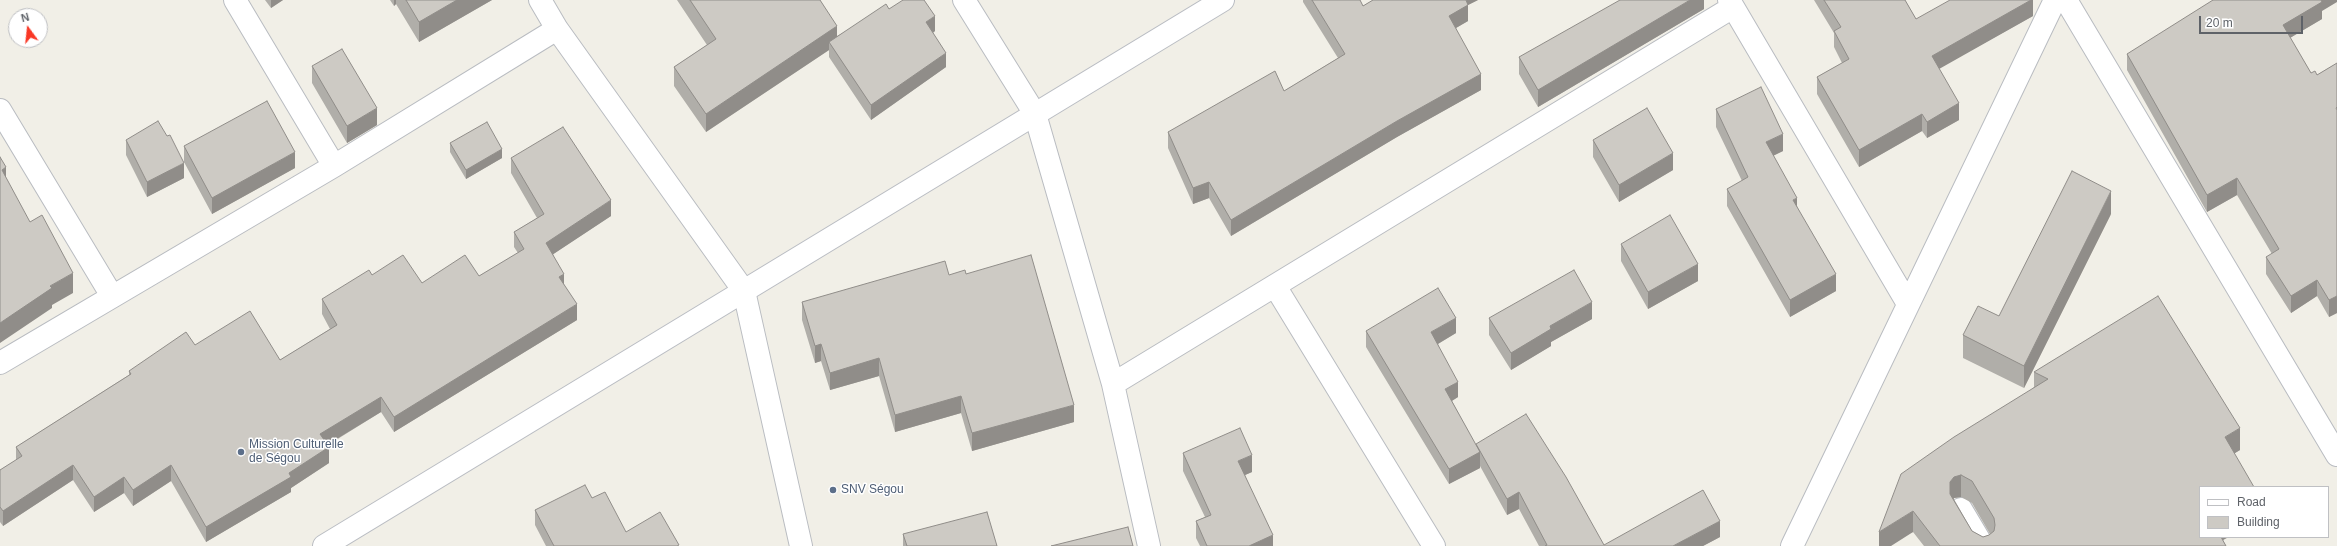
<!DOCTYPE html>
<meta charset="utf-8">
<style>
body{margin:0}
#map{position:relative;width:2337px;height:546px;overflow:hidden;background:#f1efe7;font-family:Arial,sans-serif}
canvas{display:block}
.legend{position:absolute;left:2199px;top:486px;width:130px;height:52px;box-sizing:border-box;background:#fff;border:1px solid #bfc0c3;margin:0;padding:5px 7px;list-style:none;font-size:12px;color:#5e6268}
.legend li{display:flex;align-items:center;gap:8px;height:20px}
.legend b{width:20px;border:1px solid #bfc0c3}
.north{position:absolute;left:8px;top:8px;width:40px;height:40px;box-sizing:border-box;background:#fff;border:1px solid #bfc0c3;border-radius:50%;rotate:345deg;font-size:11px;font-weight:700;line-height:16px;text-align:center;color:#5e6268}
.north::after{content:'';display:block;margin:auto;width:14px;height:18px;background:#f93725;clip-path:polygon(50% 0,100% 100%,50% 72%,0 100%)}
.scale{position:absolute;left:2199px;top:16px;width:104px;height:18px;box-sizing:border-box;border:2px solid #5e6268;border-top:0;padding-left:5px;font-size:12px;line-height:14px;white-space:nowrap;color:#5e6268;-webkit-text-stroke:3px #fff;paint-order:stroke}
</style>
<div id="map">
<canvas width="2337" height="546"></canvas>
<ul class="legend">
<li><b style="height:5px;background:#fff"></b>Road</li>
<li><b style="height:11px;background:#cdcac4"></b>Building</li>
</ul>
<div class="north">N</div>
<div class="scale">20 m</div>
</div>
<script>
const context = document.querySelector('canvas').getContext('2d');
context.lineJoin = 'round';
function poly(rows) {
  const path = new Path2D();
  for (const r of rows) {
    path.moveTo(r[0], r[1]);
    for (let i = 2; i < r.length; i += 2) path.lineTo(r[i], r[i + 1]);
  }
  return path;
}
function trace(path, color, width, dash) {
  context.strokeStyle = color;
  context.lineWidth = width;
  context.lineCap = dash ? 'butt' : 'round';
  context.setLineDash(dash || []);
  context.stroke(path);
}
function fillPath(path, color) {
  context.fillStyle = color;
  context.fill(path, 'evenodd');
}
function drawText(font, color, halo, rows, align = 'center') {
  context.font = font + ' Arial,sans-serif';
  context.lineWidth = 3;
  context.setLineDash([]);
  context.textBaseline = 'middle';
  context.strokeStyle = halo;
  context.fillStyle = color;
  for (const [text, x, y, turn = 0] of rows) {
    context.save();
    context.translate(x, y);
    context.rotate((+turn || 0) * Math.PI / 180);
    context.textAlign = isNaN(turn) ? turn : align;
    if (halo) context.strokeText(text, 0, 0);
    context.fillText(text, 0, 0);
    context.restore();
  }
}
const street = poly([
 [235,0,334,166],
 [540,0,557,29,744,291,801,546],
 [964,0,1035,114,1113,384,1149,546],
 [1729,0,1908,304],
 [2066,0,2337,455],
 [0,110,112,296],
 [1275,286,1434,546],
 [0,363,334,166,557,29],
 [1113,384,1733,7],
 [1961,509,1983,546],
 [1792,546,2055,0]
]);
const secondary = poly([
 [324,546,1223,0]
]);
trace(street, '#b9bcc1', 24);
trace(secondary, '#babdc3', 24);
trace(street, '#fff', 22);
trace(secondary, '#fff', 22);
fillPath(poly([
 [265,0,283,0,271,8],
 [390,0,492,0,419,42,396,4,394,6],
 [677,0,820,0,837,36,889,9,935,31,933,33,946,67,871,120,829,57,829,50,706,132,674,86,674,67,707,45],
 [1303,0,1360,0,1363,6,1373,0,1478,0,1468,5,1468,21,1456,28,1481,90,1397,137,1231,236,1209,198,1193,204,1168,148,1168,132,1284,91,1338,58,1303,2],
 [1704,0,1704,9,1538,107,1519,74,1519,57],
 [1814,0,1905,0,1916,19,2033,0,2033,16,1939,68,1959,120,1927,138,1922,131,1859,167,1817,94,1817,77,1842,63,1834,47,1834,33],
 [2322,11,2322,19,2290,38,2311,73,2317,75,2337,63,2337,313,2329,317,2317,296,2291,313,2266,274,2266,257,2272,254,2237,195,2207,212,2127,70,2127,54],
 [312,66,377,125,347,143,312,83],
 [1716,109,1783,151,1773,156,1797,206,1836,291,1790,317,1727,206,1727,189,1742,181,1716,127],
 [126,140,184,178,147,197,126,155],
 [1593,140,1673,170,1619,202,1593,157],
 [450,143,502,158,466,179,450,152],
 [184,146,295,168,212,214,184,162],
 [511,158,611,216,553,254,577,320,394,432,381,412,328,445,329,463,291,488,291,492,206,542,171,481,133,506,124,493,94,512,73,480,3,526,0,522,0,470,16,460,16,447,129,375,129,371,195,345,280,360,330,329,322,314,322,299,372,275,422,283,479,276,518,253,514,247,514,232,537,218,511,173],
 [2111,214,2024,388,1963,358,1963,335,1999,316],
 [1621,244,1698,281,1648,309,1621,261],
 [966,274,1074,422,972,451,961,413,895,432,879,376,830,390,821,361,815,363,802,320,802,302,949,275],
 [1489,318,1592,319,1551,342,1551,346,1511,370,1489,335],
 [1366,331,1456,333,1438,344,1458,397,1452,401,1476,446,1476,444,1604,545,1720,537,1703,546,1539,546,1519,509,1507,515,1480,466,1480,468,1449,484,1366,347],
 [2034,372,2240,450,2235,453,2200,537,2229,537,2223,540,2226,546,1924,546,1913,532,1879,546,2034,387],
 [1961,497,1972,503,1990,534,1989,535,1983,537,1972,531,1954,499,1954,498],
 [1183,453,1252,472,1245,475,1273,546,1200,546,1196,538,1196,521,1205,517,1183,471],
 [592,498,626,532,679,546,546,546,535,525,535,510],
 [903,534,997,546,903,546]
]), '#b0aea9');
fillPath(poly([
 [271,0,283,0,271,8],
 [394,0,396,0,396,4,394,6],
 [457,0,492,0,419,42,419,22],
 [1462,0,1478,0,1468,5,1468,21,1449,32,1449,16],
 [1690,0,1704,0,1704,9,1538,107,1538,90],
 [2031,0,2033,0,2033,16,1932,73,1932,56],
 [2318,0,2337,0,2337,2,2322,11,2322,19,2283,42,2283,25],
 [935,16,935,31,926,37,926,22],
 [837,26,837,44,829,42,829,50,706,132,706,114],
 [946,53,946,67,871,120,871,105],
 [1481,74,1481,90,1397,137,1231,236,1231,220,1397,121],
 [1959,103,1959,120,1927,138,1927,122],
 [377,108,377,125,347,143,347,126],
 [1922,114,1922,131,1859,167,1859,150],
 [1783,134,1783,151,1766,159,1766,142],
 [502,149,502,158,466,179,466,170],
 [295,152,295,168,212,214,212,198],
 [1673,153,1673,170,1619,202,1619,185],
 [184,163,184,178,147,197,147,182],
 [6,167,6,187,2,170],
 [2237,178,2237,195,2207,212,2207,195],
 [1209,182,1209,198,1193,204,1193,188],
 [2111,191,2111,214,2024,388,2024,366],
 [1797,198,1797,215,1793,200],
 [611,200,611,216,546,259,546,243],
 [1698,264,1698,281,1648,309,1648,292],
 [73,273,73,293,52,305,52,308,0,343,0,323,50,286],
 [564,274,564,290,559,277],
 [1836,274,1836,291,1790,317,1790,300],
 [2317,280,2317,296,2291,313,2291,296],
 [2337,296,2337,313,2329,317,2329,300],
 [1592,302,1592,319,1551,342,1551,346,1511,370,1511,353,1550,326],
 [577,304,577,320,394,432,394,417],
 [1456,318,1456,333,1431,348,1431,332],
 [821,344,821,361,815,363,815,346],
 [879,358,879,376,830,390,830,373],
 [1458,382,1458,397,1445,405,1445,389],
 [961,396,961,413,895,432,895,415],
 [381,397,381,412,320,449,320,434],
 [1074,405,1074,422,972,451,972,433],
 [2240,428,2240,450,2225,459,2225,437],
 [329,447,329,463,291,488,291,492,206,542,206,527],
 [1480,452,1480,468,1449,484,1449,469],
 [1252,455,1252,472,1238,478,1238,461],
 [73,465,73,480,3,526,3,511],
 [171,465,171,481,133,506,133,490],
 [1961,475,1961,497,1954,498,1950,503,1950,482,1954,477],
 [124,477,124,493,94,512,94,497],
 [1519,492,1519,509,1507,515,1507,499],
 [1913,511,1913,532,1891,546,1879,546,1879,532],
 [1720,521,1720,537,1703,546,1673,546],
 [1273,535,1273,546,1249,546],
 [2213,537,2228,537,2213,546]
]), '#908d89');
const building = poly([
 [406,0,457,0,419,22,406,0],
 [690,0,820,0,837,26,706,114,674,67,716,39,690,0],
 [903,0,924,0,935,16,926,22,946,53,871,105,829,42,886,4,889,9,903,0],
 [1312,0,1360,0,1363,6,1373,0,1466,0,1468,5,1449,16,1481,74,1397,121,1231,220,1209,182,1193,188,1168,132,1275,71,1284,91,1345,54,1312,0],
 [1620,0,1690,0,1538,90,1519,57,1620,0],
 [1824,0,1905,0,1916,19,1950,0,2031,0,1932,56,1959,103,1927,122,1922,114,1859,150,1817,77,1849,59,1834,31,1841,27,1824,0],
 [2213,0,2321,0,2322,2,2283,25,2311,73,2315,71,2317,75,2337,63,2337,107,2336,108,2337,110,2337,296,2329,300,2317,280,2291,296,2266,257,2279,249,2237,178,2207,195,2127,54,2213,0],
 [342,49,377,108,347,126,312,66,342,49],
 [1761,87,1783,134,1766,142,1797,198,1793,200,1836,274,1790,300,1727,189,1748,177,1716,109,1761,87],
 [267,101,295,152,212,198,184,146,267,101],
 [1647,108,1673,153,1619,185,1593,140,1647,108],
 [158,121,167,136,170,135,184,163,147,182,126,140,158,121],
 [487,122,502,149,466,170,450,143,487,122],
 [563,127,611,200,546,243,564,274,559,277,577,304,394,417,381,397,320,434,329,447,289,473,291,477,206,527,171,465,133,490,124,477,94,497,73,465,3,511,0,507,0,470,22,456,16,447,131,374,129,371,186,332,195,345,250,311,280,360,337,325,322,299,369,270,372,275,403,255,422,283,465,255,479,276,524,249,514,232,544,214,511,158,563,127],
 [0,157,6,167,2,170,30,222,42,215,73,273,50,286,52,288,0,323,0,157],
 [2072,171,2111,191,2024,366,1963,335,1978,306,1999,316,2072,171],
 [1670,215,1698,264,1648,292,1621,244,1670,215],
 [1031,255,1074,405,972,433,961,396,895,415,879,358,830,373,821,344,815,346,802,302,945,261,949,275,965,270,966,274,1031,255],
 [1574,270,1592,302,1550,326,1551,329,1511,353,1489,318,1574,270],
 [1438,288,1456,318,1431,332,1458,382,1445,389,1480,452,1449,469,1366,331,1438,288],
 [2158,296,2240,428,2225,437,2254,487,2200,487,2200,537,2221,537,2226,546,1940,546,1913,511,1879,532,1901,474,1954,437,2048,379,2034,372,2158,296],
 [1961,475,1972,481,1994,518,1995,525,1994,531,1989,535,1983,537,1972,531,1950,494,1950,482,1954,477,1961,475],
 [1526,414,1566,477,1604,545,1703,490,1720,521,1673,546,1545,546,1547,545,1519,492,1507,499,1476,444,1526,414],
 [1240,428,1252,455,1238,461,1273,535,1249,546,1207,546,1196,521,1211,515,1183,453,1240,428],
 [585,485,592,498,605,492,626,532,660,512,679,545,677,546,554,546,535,510,585,485],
 [987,512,997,546,907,546,903,534,987,512],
 [1128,527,1133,546,1051,546,1128,527]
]);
fillPath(building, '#cdcac4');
trace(building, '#908d89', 1);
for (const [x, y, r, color] of [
 [241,452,4,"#5c6f8a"],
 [833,490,4,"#5c6f8a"]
]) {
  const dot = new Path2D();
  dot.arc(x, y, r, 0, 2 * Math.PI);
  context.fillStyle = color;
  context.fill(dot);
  trace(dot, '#fff', 1.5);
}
drawText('12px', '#4e5e75', '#fff', [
 ["Mission Culturelle",249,445],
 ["de Ségou",249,459],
 ["SNV Ségou",841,490]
], 'left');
</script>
